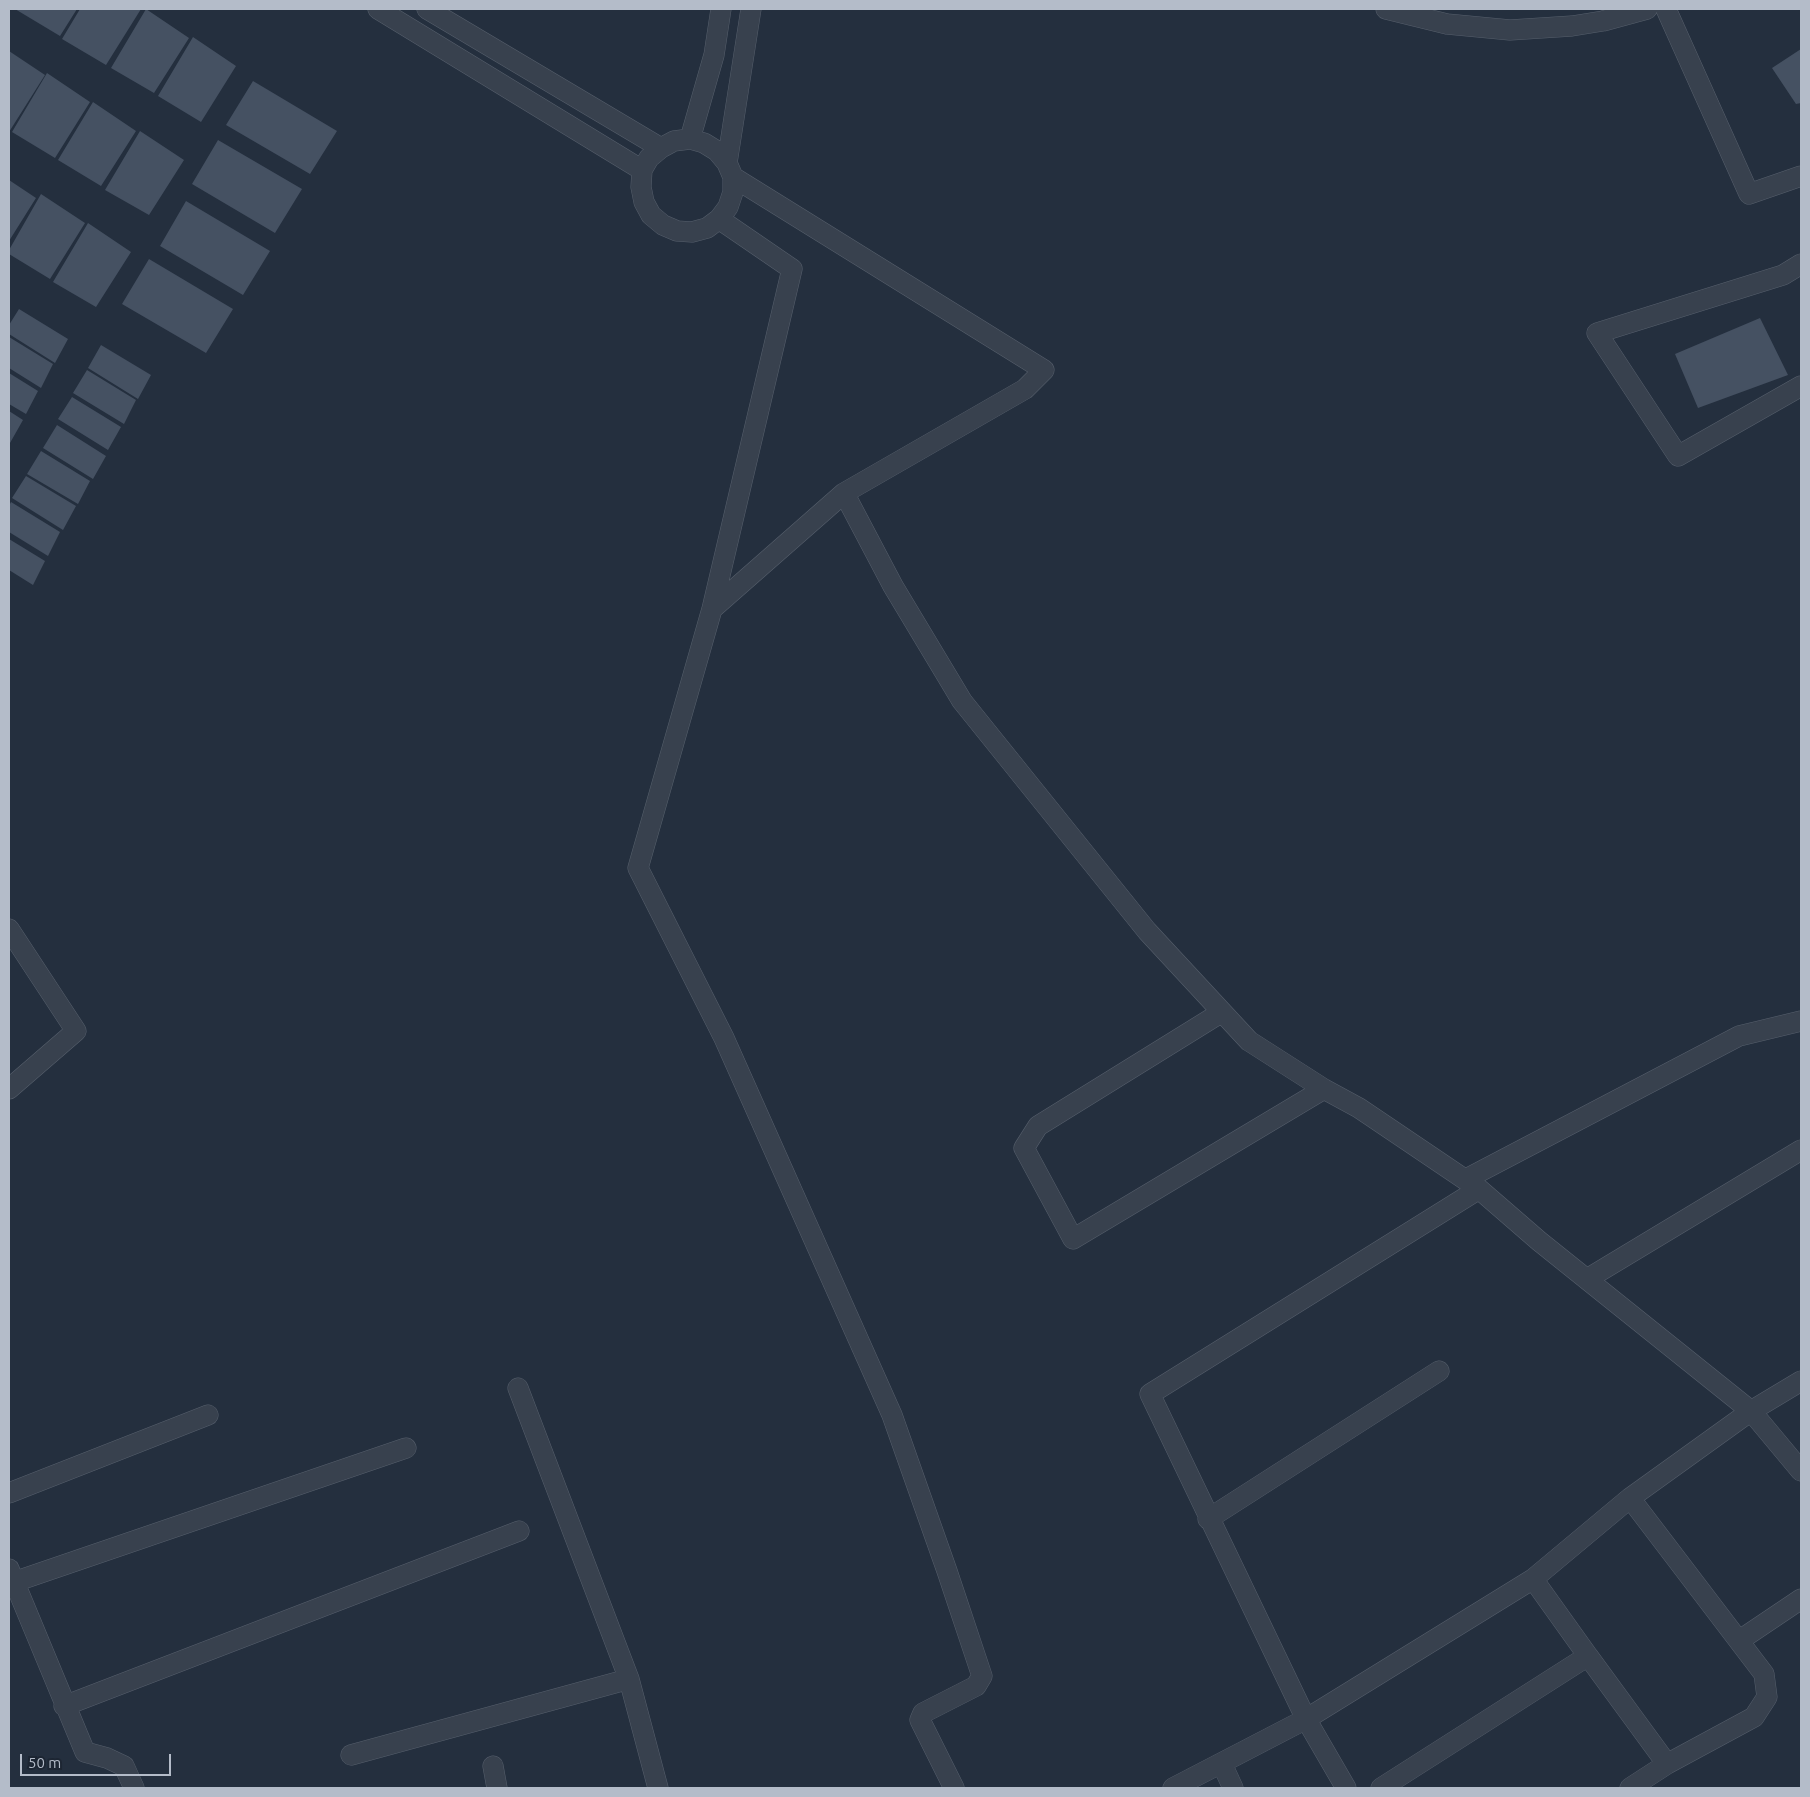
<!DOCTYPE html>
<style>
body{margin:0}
#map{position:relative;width:1810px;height:1797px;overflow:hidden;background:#242f3e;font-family:Ubuntu,sans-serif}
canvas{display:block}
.frame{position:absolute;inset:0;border:10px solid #b4bcc9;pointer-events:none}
.scale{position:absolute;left:20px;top:1754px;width:151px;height:22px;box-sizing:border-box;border:2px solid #b4bcc9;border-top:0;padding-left:6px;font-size:15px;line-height:18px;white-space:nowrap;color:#b4bcc9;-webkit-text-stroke:4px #1d2633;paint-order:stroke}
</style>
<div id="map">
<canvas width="1810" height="1797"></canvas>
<div class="frame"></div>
<div class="scale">50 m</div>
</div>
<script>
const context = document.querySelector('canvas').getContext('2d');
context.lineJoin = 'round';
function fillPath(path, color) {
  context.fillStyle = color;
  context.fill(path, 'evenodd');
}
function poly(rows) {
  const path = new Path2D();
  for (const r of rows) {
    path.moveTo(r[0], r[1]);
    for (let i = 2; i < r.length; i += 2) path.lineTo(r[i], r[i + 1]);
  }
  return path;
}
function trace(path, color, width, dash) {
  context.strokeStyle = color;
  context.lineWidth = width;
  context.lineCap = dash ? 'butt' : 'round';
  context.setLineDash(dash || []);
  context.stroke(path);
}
fillPath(poly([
 [15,9,77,9,60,36],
 [80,9,141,9,106,65,62,39],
 [146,9,189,38,154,93,111,68],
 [193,37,236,66,201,122,158,96],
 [1801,49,1801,103,1796,104,1772,68],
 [9,51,45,75,9,132],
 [47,73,90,102,55,158,12,132],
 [253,81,337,131,310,174,226,125],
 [93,102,136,131,101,186,58,160],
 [140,131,184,160,149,215,105,190],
 [218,140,302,189,275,233,192,184],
 [9,180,36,198,9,241],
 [41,194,85,223,50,279,9,254,9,250],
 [186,201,270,251,243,295,160,246],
 [88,223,131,252,96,307,53,282],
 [149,259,233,309,206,353,122,304],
 [19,309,68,339,55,363,9,334,9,325],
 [1760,318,1788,375,1698,408,1675,354],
 [9,337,53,364,41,388,9,368],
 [101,345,151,375,138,399,88,368],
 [87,370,136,400,124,424,73,393],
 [9,373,38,391,26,414,9,404],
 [72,397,121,427,108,450,58,419],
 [9,411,23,420,10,443,9,442],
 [57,425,106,456,93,479,43,448],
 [41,451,90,481,78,504,27,474],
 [26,476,76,506,63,530,12,498],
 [11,502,60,532,48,556,9,532,9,506],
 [9,539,45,561,33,585,9,570]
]), '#455162');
const minor = poly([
 [378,9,642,170],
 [427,9,661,148],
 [1386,9,1447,24,1510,30,1572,26,1603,21,1647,9],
 [1666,9,1749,194,1801,176],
 [690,139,704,143,717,151,727,163,733,177,733,192,728,207,719,219,707,228,692,232,677,231,663,225,651,215,644,202,641,187,642,170,649,158,661,148,674,141,690,139],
 [690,139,714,55,721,9],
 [727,163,751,9],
 [733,177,1044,370,1025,389,844,493,712,609,638,868,724,1038,892,1415,947,1571,982,1676,976,1686,923,1713,920,1720,954,1788],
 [1801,264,1783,275,1597,333,1678,456,1801,386],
 [844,493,893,586,962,701,1147,931,1249,1041,1324,1089,1359,1108,1479,1189,1539,1241,1751,1411,1801,1471],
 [712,609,792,269,719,219],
 [9,929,76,1031,9,1089],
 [1222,1012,1038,1126,1024,1148,1073,1239,1324,1089],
 [1466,1179,1739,1036,1801,1021],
 [1587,1279,1801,1150],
 [518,1388,629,1679,658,1788],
 [9,1493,208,1415],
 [1630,1498,1764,1674,1767,1697,1754,1717,1667,1764,1630,1788],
 [1208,1519,1439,1371],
 [9,1569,85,1752,107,1758,124,1766,134,1788],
 [1533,1579,1588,1656],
 [14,1582,406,1448],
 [1740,1640,1801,1599],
 [64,1706,519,1531],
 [351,1755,629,1679],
 [1222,1764,1233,1788],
 [493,1766,497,1788],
 [1173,1788,1306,1719,1533,1579,1630,1498,1751,1411,1801,1381],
 [1346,1788,1306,1719,1150,1394,1479,1189],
 [1381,1788,1588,1656,1667,1764]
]);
trace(minor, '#565f6c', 21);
trace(minor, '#38414e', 20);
</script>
